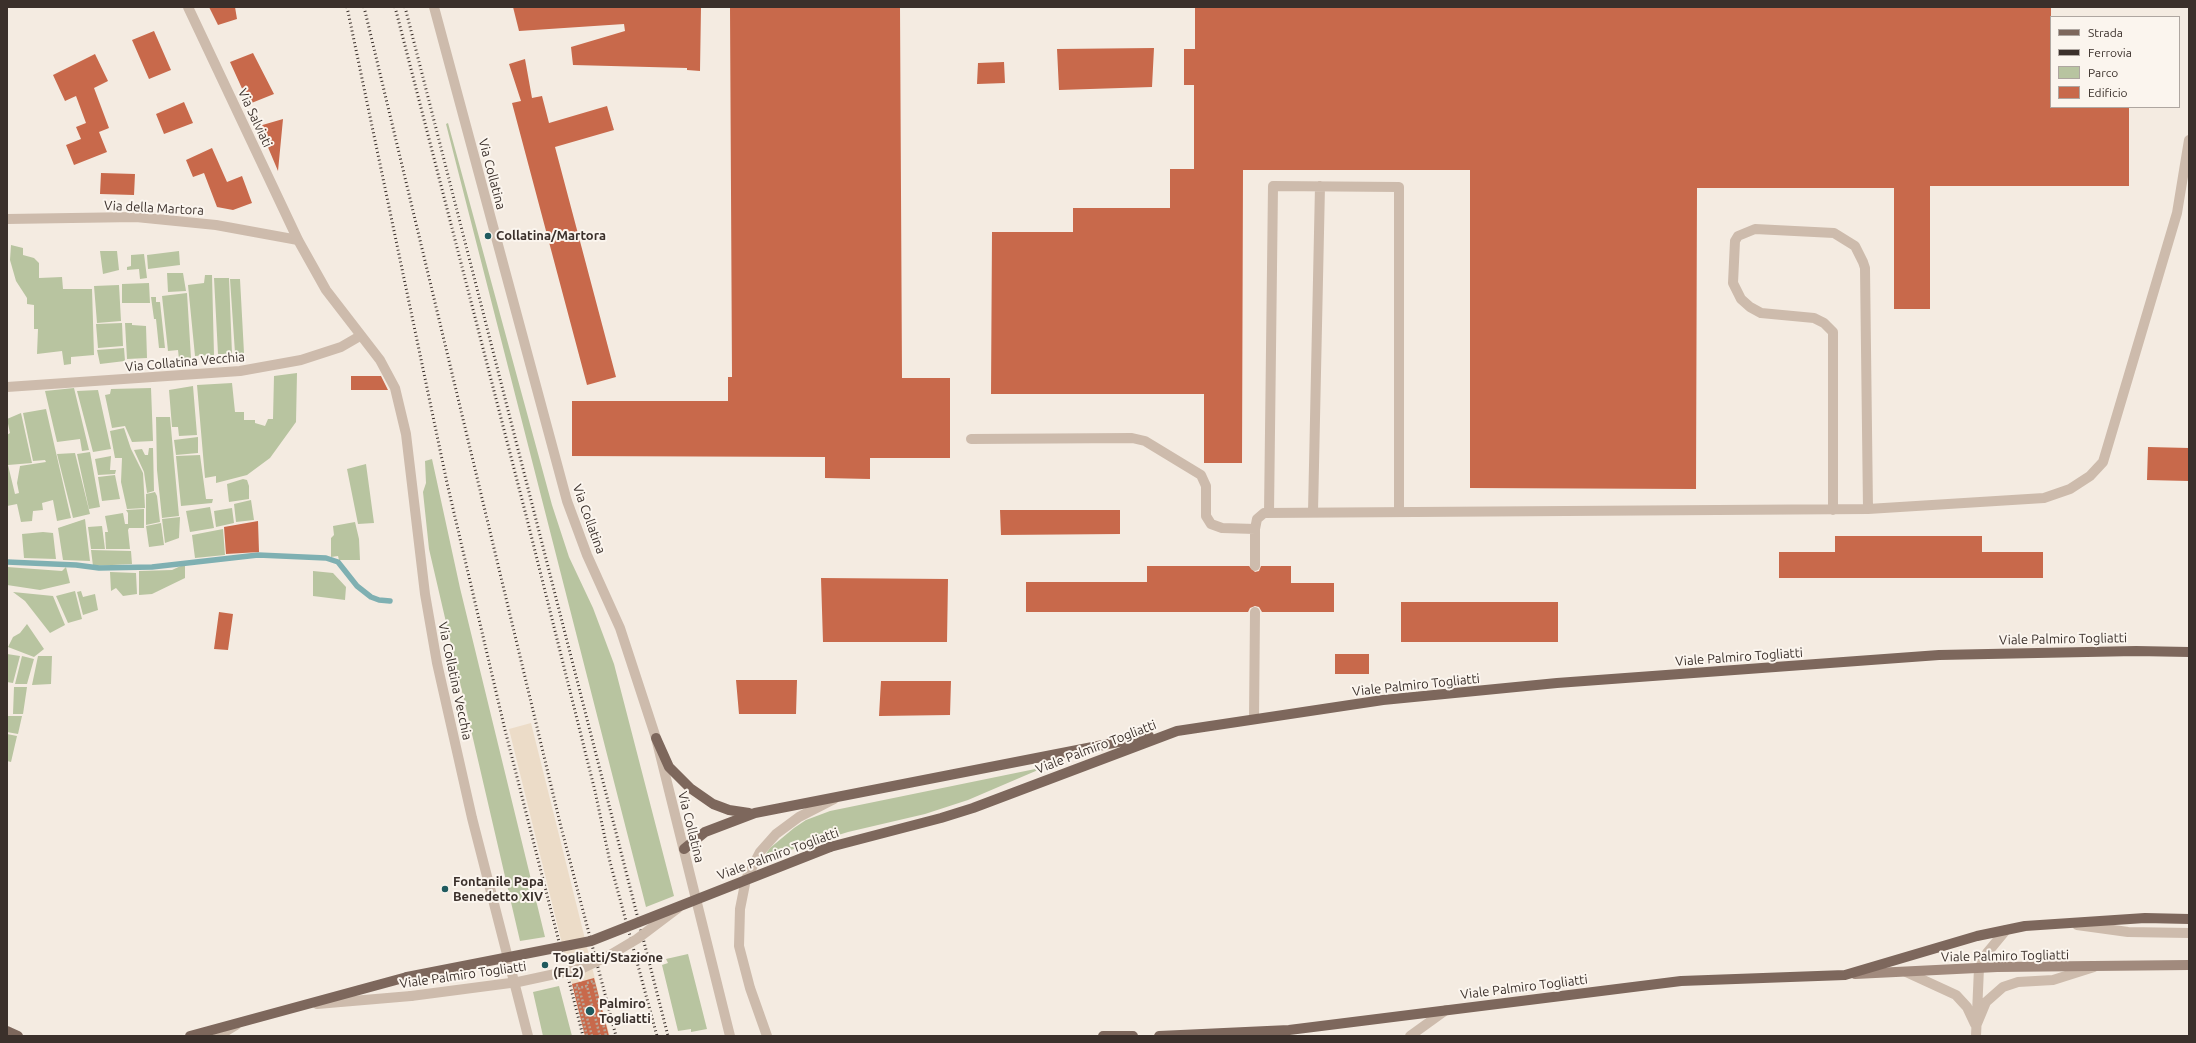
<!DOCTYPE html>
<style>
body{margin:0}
#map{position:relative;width:2196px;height:1043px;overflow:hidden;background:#f4ebe1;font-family:Ubuntu,sans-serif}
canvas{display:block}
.frame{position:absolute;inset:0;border:8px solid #3b302b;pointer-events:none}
.legend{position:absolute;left:2050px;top:16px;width:130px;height:92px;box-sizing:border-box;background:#fbf5ee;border:1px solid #aea6a0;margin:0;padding:5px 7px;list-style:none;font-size:12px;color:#3b302b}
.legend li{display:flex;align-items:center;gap:8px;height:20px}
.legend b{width:20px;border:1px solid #aea6a0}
</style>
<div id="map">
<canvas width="2196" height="1043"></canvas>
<div class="frame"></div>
<ul class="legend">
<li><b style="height:5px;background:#7d675c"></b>Strada</li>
<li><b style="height:5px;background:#3b302b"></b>Ferrovia</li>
<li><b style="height:11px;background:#b8c4a0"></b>Parco</li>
<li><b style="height:11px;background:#c8694b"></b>Edificio</li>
</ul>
</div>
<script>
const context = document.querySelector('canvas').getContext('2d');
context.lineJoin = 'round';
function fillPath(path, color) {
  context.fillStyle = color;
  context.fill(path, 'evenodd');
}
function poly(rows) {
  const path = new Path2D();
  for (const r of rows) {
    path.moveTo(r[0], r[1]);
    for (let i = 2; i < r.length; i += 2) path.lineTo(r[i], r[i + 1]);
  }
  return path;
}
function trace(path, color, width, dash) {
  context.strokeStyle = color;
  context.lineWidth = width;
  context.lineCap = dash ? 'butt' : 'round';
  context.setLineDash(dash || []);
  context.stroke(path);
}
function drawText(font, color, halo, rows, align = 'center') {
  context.font = font + ' Ubuntu,sans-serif';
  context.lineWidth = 4;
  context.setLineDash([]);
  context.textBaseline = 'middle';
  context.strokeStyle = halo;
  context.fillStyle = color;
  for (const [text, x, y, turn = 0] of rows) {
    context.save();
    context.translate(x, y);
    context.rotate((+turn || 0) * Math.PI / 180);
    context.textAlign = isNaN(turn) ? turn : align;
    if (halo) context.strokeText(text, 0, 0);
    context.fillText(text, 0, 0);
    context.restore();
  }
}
fillPath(poly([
 [448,123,552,505,569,557,593,608,614,664,674,896,646,907,446,124],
 [11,245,23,248,23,255,34,258,39,263,39,278,62,277,63,289,92,289,94,355,71,357,71,364,64,365,62,351,37,354,38,329,34,329,34,305,27,304,27,298,16,281,10,260],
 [100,251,117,251,119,270,103,274],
 [179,251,180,265,148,269,147,255],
 [144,254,147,278,140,279,139,269,127,270,127,267,131,266,131,255],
 [167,273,183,273,186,291,168,292],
 [205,275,212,275,214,355,195,356,188,285,204,283],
 [214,278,229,278,232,354,218,354],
 [230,279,240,279,244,353,235,353],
 [149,283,150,303,122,303,122,284],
 [119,285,121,321,97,323,94,286],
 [187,293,191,358,179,359,178,350,168,351,162,296],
 [151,297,156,297,156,302,160,302,165,348,159,348,156,319,154,319],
 [122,323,123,346,98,348,96,324],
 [125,323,132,323,132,325,146,326,147,358,127,359],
 [124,348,125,361,100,364,97,350],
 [297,373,296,422,270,458,247,475,216,483,216,476,205,478,197,385,232,383,235,412,244,412,244,420,255,420,255,423,265,426,268,419,273,419,274,376],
 [193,386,197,435,179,436,178,427,172,427,169,390],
 [74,388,89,450,82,451,80,439,57,442,45,391],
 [151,388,153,441,132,442,125,426,112,428,105,395,110,394,111,389],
 [98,390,111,449,93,452,77,391],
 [46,409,71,518,57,521,53,500,42,503,43,510,33,511,32,521,21,522,17,504,7,506,7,435,10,433,7,419,21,413,32,463,8,465,15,494,19,493,17,483,20,466,46,462,45,460,33,461,23,413],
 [156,417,170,417,179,516,162,518,157,470],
 [124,428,131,449,143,473,145,508,127,509,121,482,122,458,115,458,110,431],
 [198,437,198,453,176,455,174,440],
 [149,448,153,448,154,491,147,493,144,472,134,450,142,449,145,455,148,455],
 [90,452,100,507,89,509,77,454],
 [75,453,90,514,73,518,57,454],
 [200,455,206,499,213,499,212,503,181,506,176,456],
 [111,456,110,470,116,470,115,474,98,475,95,459],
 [432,459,460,588,545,937,520,941,429,549,423,492,426,483,425,461],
 [366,464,374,523,358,524,347,469],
 [115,475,120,499,102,501,98,477],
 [243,479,247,480,249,486,249,499,229,502,227,484],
 [155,492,157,496,160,522,146,525,146,494],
 [251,500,254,520,236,522,234,504],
 [210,507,214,528,190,532,186,511],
 [232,508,234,523,216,527,214,511],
 [144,509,144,528,129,528,128,530,130,549,106,549,105,532,108,532,105,516,123,513,125,524,128,524,128,513,126,510],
 [180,517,179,538,165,543,162,519],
 [85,519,90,561,63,560,58,528],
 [355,522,359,539,360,560,339,560,338,556,331,557,331,538,334,535,333,526],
 [161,523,164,545,149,547,146,526],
 [102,526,105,549,91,549,88,527],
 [223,529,225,555,195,558,192,535],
 [43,532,53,533,56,559,24,558,22,534],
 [91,550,131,551,132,564,93,566],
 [185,564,185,578,152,594,139,595,139,571,172,570],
 [7,567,62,571,66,567,70,583,40,590,7,585],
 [313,571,333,573,346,587,345,600,313,596],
 [110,572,136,573,137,594,123,596,116,588,111,591],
 [75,591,82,619,68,623,56,596],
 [81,591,83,597,95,594,98,610,83,615,77,592],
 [13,592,53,596,65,625,50,633,25,601],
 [27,624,44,649,34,657,8,647,13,637,20,633],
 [7,654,20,656,13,683,7,682],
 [22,656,34,659,27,684,15,684],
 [38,656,52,656,51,684,32,685],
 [14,687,27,687,23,714,13,714],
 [7,716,22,716,18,734,7,732],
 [7,734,17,736,11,762,7,761],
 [1045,767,968,800,925,814,848,832,762,859,770,848,794,828,806,820,830,811],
 [688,954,707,1029,691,1032,691,1029,678,1031,662,965,668,963,666,959],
 [559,986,572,1036,543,1036,533,992]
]), '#b8c4a0');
fillPath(poly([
 [531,723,602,1007,610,1036,602,1036,587,980,576,983,590,1036,585,1036,572,984,509,729]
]), '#ecdcc8');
trace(poly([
 [7,562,76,565,99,568,152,567,258,555,326,558,338,562,357,586,371,597,379,600,390,601]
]), '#7fb0b2', 5.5);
fillPath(poly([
 [209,7,235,7,237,19,218,25],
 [513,7,701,7,700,71,687,70,687,68,573,65,571,47,625,31,624,24,519,31],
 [730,7,900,7,902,378,950,378,950,458,870,458,870,479,825,478,825,457,572,456,572,401,728,401,728,377,732,377],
 [1195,7,2051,7,2051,107,2129,107,2129,186,1930,186,1930,309,1894,309,1894,188,1697,188,1696,489,1470,488,1470,170,1243,170,1242,463,1204,463,1204,394,991,394,992,232,1073,232,1073,208,1170,208,1170,169,1194,169,1194,85,1184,85,1184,49,1195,49],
 [154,31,171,70,149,79,132,40],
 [1154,48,1152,87,1059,90,1057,49],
 [253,53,274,94,249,104,230,62],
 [95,54,108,81,94,88,109,128,99,132,107,152,74,165,66,145,81,139,76,127,86,123,76,96,65,101,53,75],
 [525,59,532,98,542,96,549,123,607,106,614,130,555,147,616,377,587,385,512,103,521,101,509,64],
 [1004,62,1005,83,977,84,978,63],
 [184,102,193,123,164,134,156,114],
 [283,119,278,171,259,126],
 [212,148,227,182,242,176,252,203,233,210,217,207,204,173,193,177,186,160],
 [101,173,135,174,134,195,100,194],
 [351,376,381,376,388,390,351,390],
 [2148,447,2189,448,2189,481,2147,480],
 [1000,510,1120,510,1120,534,1001,535],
 [258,521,259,552,226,554,224,527],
 [1835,536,1982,536,1982,552,2043,552,2043,578,1779,578,1779,552,1835,552],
 [1147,566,1249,566,1255,572,1259,571,1261,566,1291,566,1291,583,1334,583,1334,612,1262,612,1259,607,1255,606,1250,608,1248,612,1026,612,1026,582,1147,582],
 [821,578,948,579,947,642,823,642],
 [1401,602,1558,602,1558,642,1401,642],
 [219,612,233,614,228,650,214,649],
 [1335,654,1369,654,1369,674,1335,674],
 [736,680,797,680,796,714,739,714],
 [881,681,951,681,950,715,879,716],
 [594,978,609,1036,585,1036,572,984]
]), '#c8694b');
trace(poly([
 [587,983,593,981,606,1036],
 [578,985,575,986,587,1036],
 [592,1036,579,988,587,986,600,1036]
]), '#b9a596', 2.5, [2, 2]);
trace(poly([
 [971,439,1132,438,1145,441,1201,475,1206,486,1206,516,1211,524,1222,528,1255,529],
 [1833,510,1833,332,1824,323,1814,318,1761,313,1750,307,1741,299,1733,283,1735,241,1738,236,1755,229,1834,233,1855,246,1863,262,1865,268,1868,509],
 [1313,512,1320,186],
 [1269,513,1273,186,1399,187,1399,511],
 [1255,566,1255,529,1257,519,1264,513,1868,509,2044,498,2070,489,2090,476,2103,462,2177,213,2189,140],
 [1254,719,1255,612],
 [2077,925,2128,932,2189,933],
 [317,1004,411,996],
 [218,1036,236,1025]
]), '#cdbbac', 10);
trace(poly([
 [7,219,136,217,216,225,298,240],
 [7,387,240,371,301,360,341,347,360,336],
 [1906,972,1956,995,1967,1007,1975,1024],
 [1976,1026,1986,1002,2003,987,2018,982,2053,980,2094,967],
 [767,1036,750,988,739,946,740,909,746,879,760,852,776,834,799,817,834,799],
 [1410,1036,1446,1010],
 [1976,1036,1979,968,1987,953,2006,930]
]), '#cdbbac', 10);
trace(poly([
 [188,7,298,240,326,290,380,360,395,388,406,434,425,594,437,663,472,818,528,1036],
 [434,7,567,501,587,555,620,628,656,738,730,1036]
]), '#cdbbac', 10);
trace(poly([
 [1855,974,1997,967,2189,965]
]), '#a18a7d', 10);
trace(poly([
 [656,738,669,767,690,788,713,804,729,810,749,813],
 [830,847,941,818,973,808,1177,731,1383,700,1557,683,1939,655,2136,651,2189,652],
 [684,849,705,832,755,813,1149,736],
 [7,1031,18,1036],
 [190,1036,407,977],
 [1103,1036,1133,1036],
 [1159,1036,1289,1030,1681,981,1845,975,1977,936,2025,926,2145,918,2189,919]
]), '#7d675c', 10);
trace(poly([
 [347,7,447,483,505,730,583,1036],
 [364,7,561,827,616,1036],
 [395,7,527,519,595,791,610,862,657,1036],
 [405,7,668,1036]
]), '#3b302b', 3, [1, 3]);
trace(poly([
 [411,996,518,982,583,968,610,955,637,939,678,908]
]), '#cdbbac', 10);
trace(poly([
 [407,977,591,941,830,847]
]), '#7d675c', 10);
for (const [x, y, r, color] of [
 [488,236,4,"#1f5a5e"],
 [445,889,4,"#1f5a5e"],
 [545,965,4,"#1f5a5e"],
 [590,1011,5,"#1f5a5e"]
]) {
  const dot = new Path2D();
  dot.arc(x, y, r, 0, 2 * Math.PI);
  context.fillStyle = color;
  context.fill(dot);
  trace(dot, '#fbf5ee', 1.5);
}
drawText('13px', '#3b302b', '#fbf5ee', [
 ["Via Salviati",255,118,65],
 ["Via Collatina",492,174,75],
 ["Via della Martora",154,208,3],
 ["Via Collatina Vecchia",185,362,-5],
 ["Via Collatina",589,519,70],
 ["Viale Palmiro Togliatti",2063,639,-1],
 ["Viale Palmiro Togliatti",1739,657,-4],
 ["Via Collatina Vecchia",455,681,78],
 ["Viale Palmiro Togliatti",1416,685,-6],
 ["Viale Palmiro Togliatti",1096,747,-21],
 ["Via Collatina",691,827,76],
 ["Viale Palmiro Togliatti",778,854,-20],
 ["Viale Palmiro Togliatti",2005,956,-1],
 ["Viale Palmiro Togliatti",463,975,-8],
 ["Viale Palmiro Togliatti",1524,987,-7]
]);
drawText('bold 13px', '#3b302b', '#fbf5ee', [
 ["Collatina/Martora",496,236],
 ["Fontanile Papa",453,882],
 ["Benedetto XIV",453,897],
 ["Togliatti/Stazione",553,958],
 ["(FL2)",553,973],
 ["Palmiro",599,1004],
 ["Togliatti",599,1019]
], 'left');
</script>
